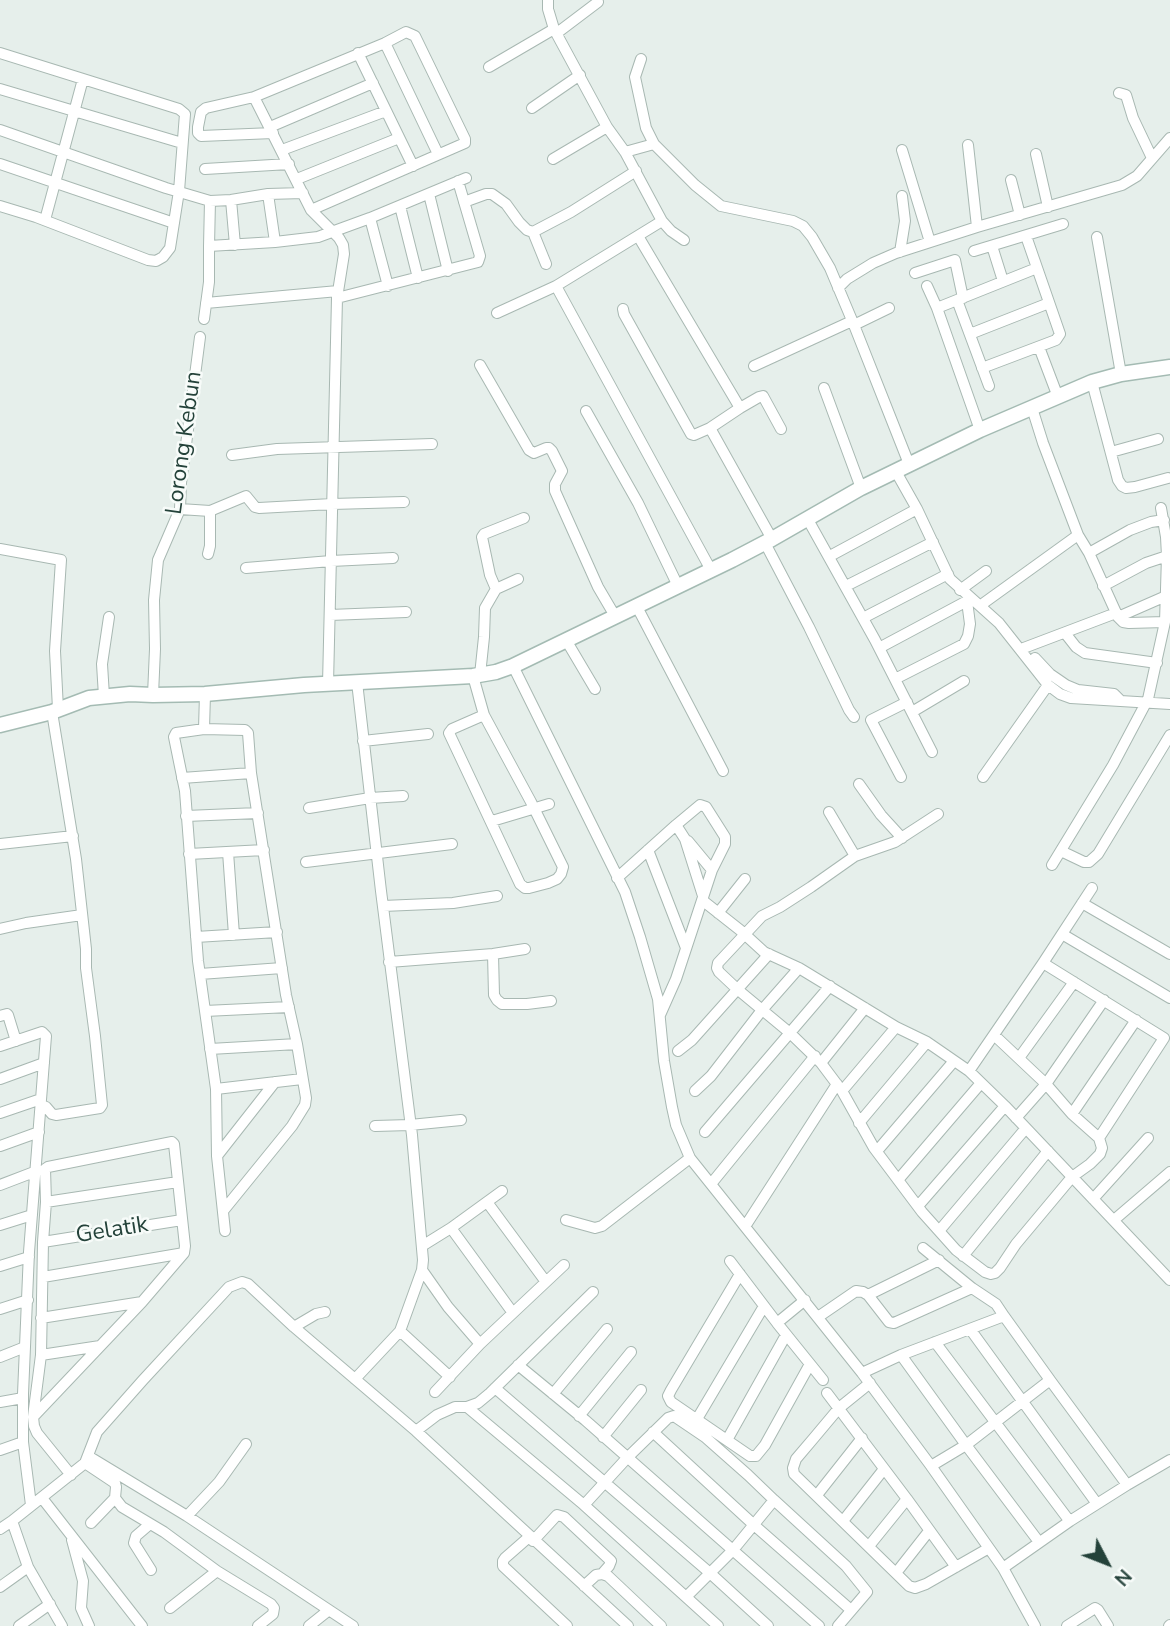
<!DOCTYPE html>
<style>
body{margin:0}
#map{position:relative;width:1170px;height:1626px;overflow:hidden;background:#e6efeb;font-family:"Nunito Sans",sans-serif}
canvas{display:block}
.north{position:absolute;left:1072px;top:1528px;width:70px;height:70px;-webkit-text-stroke:5px #f7fbf9;paint-order:stroke;rotate:132deg;font-size:19px;font-weight:700;line-height:28px;text-align:center;color:#24423a}
.north::after{content:'';display:block;margin:auto;width:24px;height:32px;background:#24423a;clip-path:polygon(50% 0,100% 100%,50% 72%,0 100%)}
</style>
<div id="map">
<canvas width="1170" height="1626"></canvas>
<div class="north">N</div>
</div>
<script>
const context = document.querySelector('canvas').getContext('2d');
context.lineJoin = 'round';
function poly(rows) {
  const path = new Path2D();
  for (const r of rows) {
    path.moveTo(r[0], r[1]);
    for (let i = 2; i < r.length; i += 2) path.lineTo(r[i], r[i + 1]);
  }
  return path;
}
function trace(path, color, width, dash) {
  context.strokeStyle = color;
  context.lineWidth = width;
  context.lineCap = dash ? 'butt' : 'round';
  context.setLineDash(dash || []);
  context.stroke(path);
}
function drawText(font, color, halo, rows, align = 'center') {
  context.font = font + ' "Nunito Sans",sans-serif';
  context.lineWidth = 5;
  context.setLineDash([]);
  context.textBaseline = 'middle';
  context.strokeStyle = halo;
  context.fillStyle = color;
  for (const [text, x, y, turn = 0] of rows) {
    context.save();
    context.translate(x, y);
    context.rotate((+turn || 0) * Math.PI / 180);
    context.textAlign = isNaN(turn) ? turn : align;
    if (halo) context.strokeText(text, 0, 0);
    context.fillText(text, 0, 0);
    context.restore();
  }
}
const minor = poly([
 [548,0,548,9,554,29,607,127,625,152,662,221,671,231,684,240],
 [557,33,598,2],
 [385,43,438,154],
 [0,53,179,109,185,114,179,191,170,248,163,257,156,261,148,260,36,217,0,206],
 [358,53,413,166],
 [641,59,635,77,646,128,654,144],
 [489,67,554,29],
 [0,89,182,143],
 [1119,93,1126,95,1133,118,1152,158],
 [254,97,311,210,339,238,343,245,344,254,337,298,328,684],
 [532,108,580,75],
 [270,127,373,83],
 [0,130,166,188,210,201,231,200,268,194,303,193],
 [273,133,201,136,198,133,198,127,201,112,206,108,254,97,385,43,406,32,415,36,465,139,465,143,311,210],
 [968,145,977,227],
 [282,150,386,111],
 [902,150,930,242],
 [625,152,654,144,695,185,721,206,793,221,803,226,812,237,830,268,854,325,909,464],
 [1036,154,1048,207],
 [553,159,607,127],
 [0,164,174,223],
 [205,169,289,164],
 [297,179,399,138],
 [1011,180,1020,215],
 [268,194,275,242],
 [429,194,448,271],
 [231,200,235,245],
 [464,202,486,194,492,194,506,204,519,222,527,230,533,232,571,212,636,171],
 [400,206,418,278],
 [370,218,388,286],
 [45,220,83,79],
 [533,232,546,264],
 [638,236,740,408],
 [1097,237,1121,374],
 [209,246,210,201],
 [992,246,1003,281],
 [974,251,1063,224],
 [900,252,905,221,902,196],
 [915,273,955,260,963,298],
 [556,286,711,570],
 [927,286,937,308,980,430],
 [838,288,847,279,873,263,896,253,977,227,1122,185,1137,176,1170,138],
 [337,298,478,262,480,256,458,181],
 [957,300,989,386],
 [206,303,338,291],
 [937,308,1037,268],
 [623,309,624,314,691,434,694,435,710,428,740,408,759,397,763,396,781,429],
 [497,313,556,286,662,221],
 [204,319,209,282,209,246,275,242,318,237,370,218,466,178],
 [854,325,889,308],
 [970,334,1049,303],
 [1039,347,1058,397],
 [480,365,529,450,534,453,546,448,549,448,552,451,562,471,555,484,555,491,598,587,615,616],
 [754,366,852,321],
 [982,368,1056,340,1060,334,1026,236],
 [1092,382,1118,480,1122,486,1126,488,1135,487,1168,478],
 [824,388,861,488],
 [1032,408,1043,443,1078,535,1089,553,1118,617,1123,622,1129,623,1165,622],
 [586,411,638,503,678,586],
 [710,428,772,539],
 [1111,452,1158,439],
 [232,455,277,449,432,444],
 [895,470,917,509,950,579,999,623,1048,685,1060,694,1071,698,1170,704],
 [180,509,210,511,246,496,255,507,259,508,332,504,404,502],
 [807,518,875,640,932,752],
 [765,543,809,627,849,710,854,717],
 [0,549,61,560,55,651,58,709],
 [1089,553,1130,530,1151,522,1164,520],
 [208,554,210,546,210,511],
 [830,556,917,509],
 [246,568,331,561,393,558],
 [846,586,933,542],
 [1103,586,1146,563,1167,556],
 [496,589,490,575,482,537,484,534,524,518],
 [960,590,986,571],
 [636,605,723,771],
 [981,605,1078,535],
 [330,615,406,612],
 [1118,617,1166,596],
 [863,618,948,574],
 [1065,633,1076,647,1085,653,1157,663],
 [566,640,595,689],
 [879,648,967,601],
 [1021,649,1116,613],
 [1035,658,1050,674,1066,685,1078,690,1114,694,1121,701],
 [513,666,625,892,640,937,658,999,664,1061,672,1107,676,1125,690,1158,862,1373,931,1466,1003,1568,1035,1626],
 [480,675,484,637,485,608,496,589,518,579],
 [473,676,484,715,531,802,563,867,561,874,557,879,548,883,529,888,525,888,520,884,449,733,452,729,484,715],
 [895,679,964,644,968,636,970,624,967,601,971,598],
 [153,695,155,649,154,600,158,560,180,509,181,483,200,337],
 [104,696,102,664,109,617],
 [912,712,964,681],
 [204,729,205,694],
 [363,741,428,734],
 [901,777,871,720,907,702],
 [983,777,1048,685],
 [182,778,251,773],
 [859,784,881,815,902,838],
 [309,808,370,798,403,796],
 [829,812,855,856],
 [938,814,895,842,855,856,811,887,780,907,762,916,718,963,717,968,719,972,737,989,790,1033,821,1063,842,1091,874,1148,922,1212,956,1250,985,1272,991,1274,995,1273,1000,1268,1016,1244,1072,1177,1090,1164,1100,1154,1102,1148,1099,1138,1072,1114,1046,1084,994,1035],
 [186,816,258,813],
 [492,821,549,804],
 [676,825,685,839,703,896],
 [688,841,712,870],
 [0,844,73,836],
 [648,850,686,948],
 [1061,851,1084,862,1089,862,1098,854,1170,735],
 [228,852,234,935],
 [189,854,264,850],
 [306,862,452,844],
 [1052,865,1113,765,1148,699,1165,622,1167,556,1166,537,1161,508],
 [617,878,676,825,700,805,706,807,725,837,725,844,712,870,676,979,660,1015],
 [702,900,740,930,764,952,799,968,896,1027,927,1042,969,1071,1005,1106,1170,1280],
 [1082,903,1170,954],
 [383,906,453,903,497,896],
 [718,913,745,879],
 [0,929,26,923,82,915],
 [1062,934,1170,998],
 [196,937,277,932],
 [493,954,494,995,497,1000,502,1004,527,1004,551,1001],
 [389,962,493,954,525,949],
 [1043,963,1164,1038,1099,1138],
 [200,974,282,968],
 [205,1011,289,1007],
 [0,1016,7,1014,8,1015,16,1041],
 [0,1046,42,1032,46,1036,29,1252,23,1394,23,1442,31,1505],
 [210,1049,297,1044],
 [678,1051,692,1040,769,954],
 [1019,1058,1074,982],
 [821,1063,865,1008],
 [969,1071,1043,963,1092,888],
 [0,1079,44,1063],
 [216,1089,302,1079],
 [695,1091,711,1076,762,1010,799,968],
 [842,1091,896,1027],
 [41,1105,46,1107,52,1114,56,1115,100,1108,102,1105,95,1036,86,968,86,949,76,859,52,712],
 [0,1113,41,1099],
 [1072,1114,1136,1020],
 [1016,1118,1046,1084,1104,1000],
 [859,1123,927,1042],
 [375,1126,410,1125,461,1120],
 [705,1132,830,986],
 [0,1146,39,1132],
 [877,1151,954,1061],
 [217,1156,275,1082],
 [898,1180,981,1083],
 [711,1184,815,1056],
 [0,1185,34,1172],
 [1093,1199,1148,1138],
 [46,1202,178,1182],
 [487,1202,546,1282],
 [918,1206,1005,1106],
 [223,1211,292,1126,305,1105,306,1098,297,1044,286,995,251,773,248,733,245,730,204,729,176,733,174,737,185,791,198,961,216,1089,217,1156,225,1231],
 [566,1220,595,1228,602,1226,690,1158],
 [1114,1220,1170,1172],
 [0,1225,32,1215],
 [746,1225,837,1084],
 [451,1228,513,1313],
 [939,1231,1026,1128],
 [43,1242,182,1220],
 [422,1246,451,1228,502,1191],
 [923,1248,972,1288],
 [963,1256,1048,1151],
 [730,1261,777,1323,823,1380],
 [0,1266,29,1257],
 [422,1270,448,1307,480,1344],
 [740,1274,671,1390,668,1396,671,1402,750,1456,756,1456,765,1445,810,1364],
 [43,1277,184,1253],
 [868,1295,939,1260],
 [0,1309,28,1300],
 [818,1317,856,1291,863,1292,868,1295,889,1322,894,1323,972,1288,996,1304,1004,1316],
 [41,1318,142,1302],
 [777,1323,805,1300],
 [294,1327,316,1314,325,1312],
 [970,1329,1095,1501],
 [400,1331,450,1377],
 [935,1342,1068,1519],
 [41,1355,100,1346],
 [901,1355,966,1445,1039,1542],
 [0,1357,25,1347],
 [518,1365,585,1420,819,1626],
 [862,1373,901,1355,1004,1316,1050,1380,966,1445,931,1466],
 [355,1379,400,1331,422,1270,423,1260,412,1135,381,891,357,682],
 [1050,1380,1125,1482],
 [870,1383,839,1408,813,1439,796,1459,793,1468,794,1474,909,1586,915,1588,926,1584,989,1548],
 [495,1388,710,1573,768,1626],
 [435,1392,480,1344,564,1265],
 [827,1393,907,1499,956,1567],
 [553,1394,607,1329],
 [0,1402,23,1398],
 [467,1407,584,1505,686,1597,733,1550,774,1500,748,1475,705,1437,674,1416,668,1418,627,1458,584,1505],
 [579,1416,631,1352],
 [33,1417,142,1302,184,1253,185,1246,174,1144,172,1142,48,1167,45,1169,46,1202,43,1242,41,1355,33,1417,34,1426,37,1433,71,1475],
 [697,1419,764,1306],
 [416,1431,437,1415,455,1407,467,1407,478,1403,490,1393,593,1292],
 [653,1432,754,1525,851,1610],
 [603,1437,641,1390],
 [727,1440,786,1335],
 [0,1450,23,1442],
 [88,1456,187,1516,353,1626],
 [85,1463,115,1483,116,1487,115,1498,122,1507,164,1532,217,1571,271,1604,274,1608,273,1614,258,1626],
 [817,1495,862,1438],
 [42,1498,142,1626],
 [774,1500,846,1566,867,1592,838,1626],
 [187,1516,219,1482,246,1444],
 [12,1521,28,1567,62,1626],
 [843,1521,884,1469],
 [91,1523,115,1498],
 [150,1524,136,1536,134,1543,151,1570],
 [0,1529,12,1521,85,1463,97,1432,143,1380,229,1287,242,1282,248,1284,294,1327,416,1431,628,1626],
 [529,1537,505,1558,503,1561,503,1566,567,1626],
 [72,1540,83,1581,81,1608,89,1626],
 [533,1541,557,1515,564,1517,611,1561,609,1566,602,1574],
 [869,1546,907,1499],
 [1003,1568,1070,1521,1127,1485,1170,1460],
 [896,1573,929,1531],
 [584,1586,596,1575,602,1574,608,1576,661,1626],
 [0,1587,28,1567],
 [686,1597,718,1626],
 [170,1608,217,1571],
 [19,1626,50,1604],
 [309,1626,329,1610],
 [1067,1626,1095,1608,1098,1610,1108,1626],
 [1169,1626,1170,1625]
]);
const secondary = poly([
 [0,725,52,712,89,698,130,694,153,695,205,694,304,685,473,676,496,672,513,666,732,560,772,539,861,488,980,430,1092,382,1121,374,1170,367]
]);
trace(minor, '#a8b8b2', 12);
trace(secondary, '#a4bbb3', 17);
trace(minor, '#fff', 10);
trace(secondary, '#fff', 14);
drawText('23px', '#24423a', '#f7fbf9', [
 ["Lorong Kebun",185,443,-82],
 ["Gelatik",112,1231,-9]
]);
</script>
